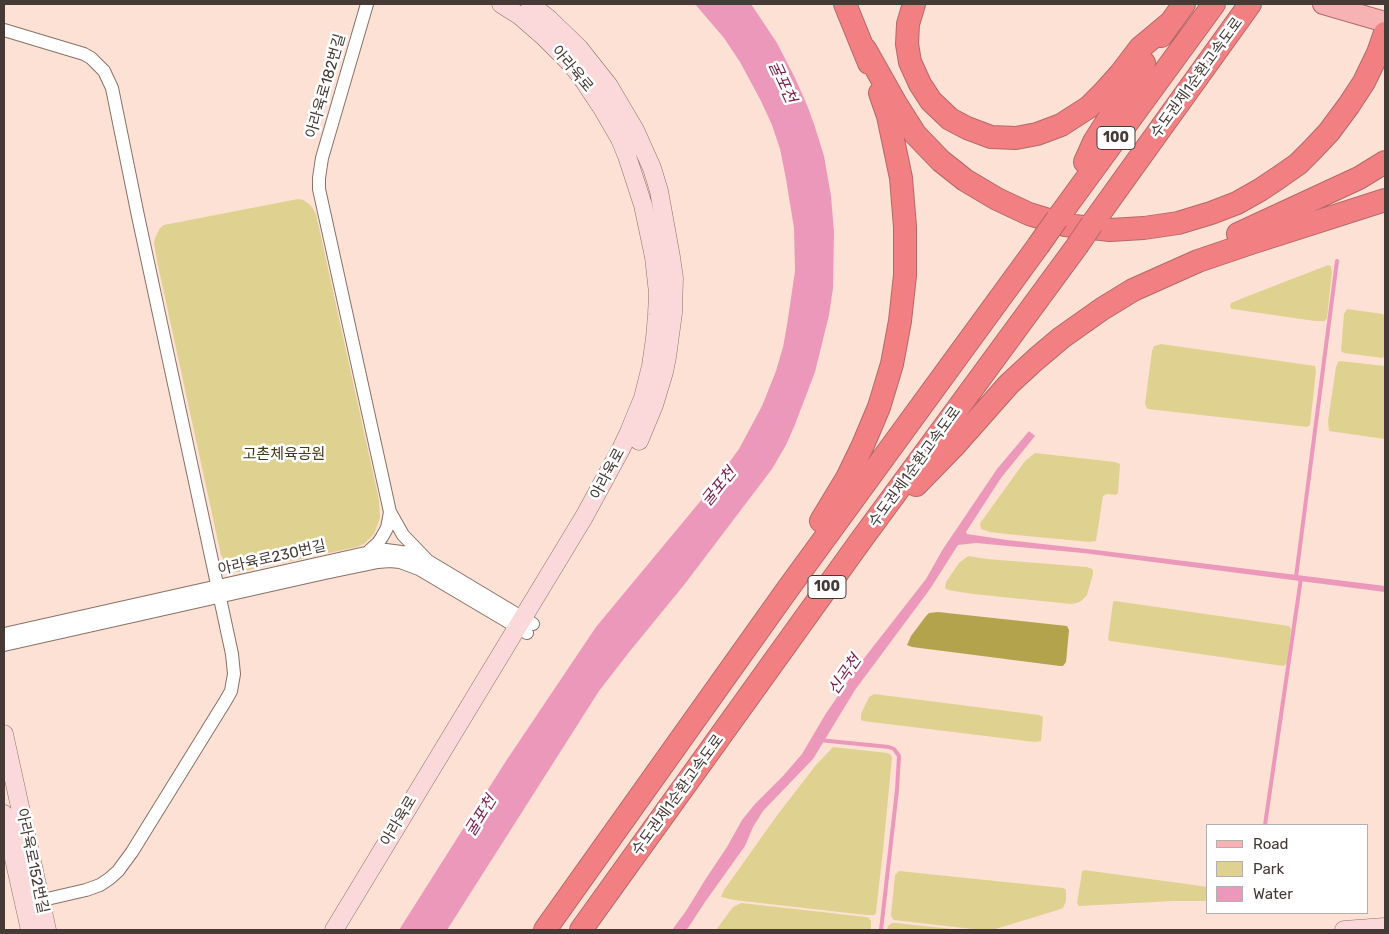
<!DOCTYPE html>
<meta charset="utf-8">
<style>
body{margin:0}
#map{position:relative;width:1389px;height:934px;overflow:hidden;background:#fde1d4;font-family:Rubik,sans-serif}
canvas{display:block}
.frame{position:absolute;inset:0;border:5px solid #453a35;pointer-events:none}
.legend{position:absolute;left:1206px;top:824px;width:162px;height:90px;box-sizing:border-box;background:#fff;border:1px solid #b5b0ae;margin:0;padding:6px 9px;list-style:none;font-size:15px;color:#453a35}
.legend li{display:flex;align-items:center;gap:10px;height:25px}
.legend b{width:25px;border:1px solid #b5b0ae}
</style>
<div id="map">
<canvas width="1389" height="934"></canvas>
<div class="frame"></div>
<ul class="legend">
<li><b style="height:6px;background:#f7b3b4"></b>Road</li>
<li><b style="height:14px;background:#dfd291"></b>Park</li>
<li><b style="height:14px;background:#ec98bb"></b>Water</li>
</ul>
</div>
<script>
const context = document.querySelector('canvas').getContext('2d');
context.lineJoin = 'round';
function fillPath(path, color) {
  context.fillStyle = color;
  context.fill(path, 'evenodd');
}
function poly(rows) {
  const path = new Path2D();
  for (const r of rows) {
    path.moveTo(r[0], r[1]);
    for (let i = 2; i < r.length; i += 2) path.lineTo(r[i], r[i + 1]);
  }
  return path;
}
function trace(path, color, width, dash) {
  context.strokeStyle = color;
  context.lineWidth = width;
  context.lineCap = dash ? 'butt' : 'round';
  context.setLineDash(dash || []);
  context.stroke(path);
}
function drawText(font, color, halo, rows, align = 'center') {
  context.font = font + ' Rubik,"Noto Sans KR",sans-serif';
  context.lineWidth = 5;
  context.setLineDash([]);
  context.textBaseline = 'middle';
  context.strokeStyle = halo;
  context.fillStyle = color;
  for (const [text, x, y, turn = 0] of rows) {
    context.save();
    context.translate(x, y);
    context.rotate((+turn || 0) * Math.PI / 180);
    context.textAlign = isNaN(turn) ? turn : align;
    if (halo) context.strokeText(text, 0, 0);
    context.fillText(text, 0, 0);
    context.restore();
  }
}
fillPath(poly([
 [298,199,303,200,308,203,312,207,316,214,379,500,380,518,374,534,364,544,357,547,239,572,233,571,227,567,221,555,157,261,154,243,155,238,160,228,164,225],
 [1328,265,1331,266,1332,272,1327,318,1325,321,1315,321,1232,309,1230,307,1231,303,1243,298],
 [1347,309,1383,314,1385,319,1384,356,1383,358,1344,353,1341,351,1344,314],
 [1161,344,1315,366,1316,371,1310,425,1307,427,1148,409,1146,407,1145,404,1152,351,1154,346],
 [1340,361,1385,366,1385,439,1329,431,1328,421,1336,367,1338,362],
 [1035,453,1115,462,1120,464,1118,493,1116,495,1107,494,1103,496,1096,541,1090,542,1006,534,990,532,981,529,980,524,981,522,1025,461],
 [968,556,987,559,1087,567,1092,569,1093,571,1093,574,1087,595,1081,601,1077,603,1071,604,973,594,948,590,945,588,946,582,959,563],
 [1115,601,1289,626,1291,629,1287,663,1284,666,1276,665,1110,641,1108,639,1109,632,1113,602],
 [874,694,1039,715,1043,717,1041,741,1035,742,863,721,861,720,861,714,869,697],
 [833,747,888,753,891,755,892,758,883,850,876,912,875,915,866,915,734,900,721,897,724,890,778,814,816,765],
 [1084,870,1208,887,1208,901,1173,901,1079,906,1077,903,1082,872],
 [899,871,1063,888,1066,890,1066,901,1063,908,1058,910,992,930,981,930,894,920,892,918,891,915,895,875],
 [741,903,866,917,869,918,871,921,871,930,716,930,733,907],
 [892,923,896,923,962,930,887,930,888,926]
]), '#dfd291');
fillPath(poly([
 [938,612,1067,626,1069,630,1066,662,1063,666,1060,666,912,647,907,645,911,636,926,616,929,613]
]), '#b3a34d');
fillPath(poly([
 [695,4,751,4,777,43,795,78,807,105,814,124,824,156,831,196,834,232,833,288,829,315,815,372,794,427,786,445,772,469,684,585,630,651,599,691,447,930,399,930,506,761,596,627,703,498,739,449,762,406,776,371,783,347,787,325,795,271,794,228,786,179,780,149,772,125,761,101,740,62,724,38],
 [1029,431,1035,436,1001,478,966,532,967,534,1007,540,1096,550,1385,586,1385,592,1083,553,976,543,958,545,930,589,855,690,813,759,763,811,753,827,745,846,705,902,688,928,686,930,672,930,686,911,705,880,727,847,742,820,755,804,783,776,802,754,825,715,858,666,926,579,943,549,997,469]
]), '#ec98bb');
trace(poly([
 [1296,577,1337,261],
 [819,740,889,747,894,749,899,756,897,790,881,930],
 [1265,825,1301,578]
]), '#ec98bb', 4);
const street = poly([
 [367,4,322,158,319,178,319,189,390,512,403,535,428,561],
 [4,30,84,54,91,58,104,71,112,88,138,216,232,654,234,674,231,691,226,700,132,852,118,871,109,879,100,885,86,890,34,902],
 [367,553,378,543,382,537,387,528,390,512],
 [4,634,361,554,386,550,409,553,428,561,533,624],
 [4,645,325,573,378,562,390,561,400,562,419,569,527,633]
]);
const secondary = poly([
 [530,4,549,19,579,48,609,86,635,130,652,168,659,191,671,257,674,278,673,313,667,357,664,372,654,405,639,441],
 [4,734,47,930],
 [4,814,30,930],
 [334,930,584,517,621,449,629,432,643,398,651,366,655,338,657,315,658,293,654,257,643,205,627,156,620,139,602,108,582,78,571,64,543,36,520,16,501,4],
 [1344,930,1385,927]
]);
const primary = poly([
 [1323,4,1385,22]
]);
const highway = poly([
 [845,4,869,63],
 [914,4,908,24,907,44,910,62,920,84,931,101,950,119,967,128,991,137,1016,138,1037,134,1061,125,1089,107,1104,92,1121,73,1140,48,1170,23],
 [1161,36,1184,4],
 [865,49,896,104,915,134,941,161,965,180,997,199,1029,214,1065,225,1110,230,1144,228,1178,223,1211,213,1237,203,1260,190,1278,178,1298,164,1313,149,1329,132,1349,105,1364,82,1378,53,1385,33],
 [1085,162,1094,142,1144,63],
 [1057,219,1214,4],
 [1092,224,1250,4],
 [1238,234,1359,178,1385,162],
 [916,485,955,445,1009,384,1035,360,1061,338,1102,309,1133,290,1198,261,1251,243,1385,200],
 [821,521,847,478,863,445,879,407,892,364,900,321,905,275,905,227,901,178,888,116,880,93],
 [545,930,787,590,1038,246],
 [581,930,859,543,1077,246]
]);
trace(street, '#8a7166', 14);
trace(secondary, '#8a7166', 19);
trace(primary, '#b56867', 22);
trace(highway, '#b56867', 24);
trace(street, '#fff', 12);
trace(secondary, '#fbd9da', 18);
trace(primary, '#f7b3b4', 20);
trace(highway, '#f28082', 22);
const highwayBridge = poly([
 [1038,246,1057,219],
 [1077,246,1092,224]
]);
trace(highwayBridge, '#b56867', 24, []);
trace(highwayBridge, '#f28082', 22);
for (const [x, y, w] of [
 [1116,138,38],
 [827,587,38]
]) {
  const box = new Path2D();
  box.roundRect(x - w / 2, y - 11.5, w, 23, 4);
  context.fillStyle = '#fff';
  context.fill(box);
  trace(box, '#453a35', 1);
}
drawText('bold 14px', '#453a35', null, [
 ["100",1116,138],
 ["100",827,587]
]);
drawText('15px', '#453a35', '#fff', [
 ["아라육로",572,69,50],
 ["수도권제1순환고속도로",1197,78,-54],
 ["아라육로182번길",326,86,-74],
 ["수도권제1순환고속도로",915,467,-54],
 ["아라육로",608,474,-62],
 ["아라육로230번길",272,558,-13],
 ["수도권제1순환고속도로",678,795,-54],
 ["아라육로",399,821,-59],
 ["아라육로152번길",32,861,78]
]);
drawText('15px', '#423b16', '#fff', [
 ["고촌체육공원",284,455]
]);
drawText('italic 16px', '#7a194c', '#fff', [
 ["굴포천",782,82,65],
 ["굴포천",719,487,-51],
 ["신곡천",845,675,-55],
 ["굴포천",481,816,-58]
]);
</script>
